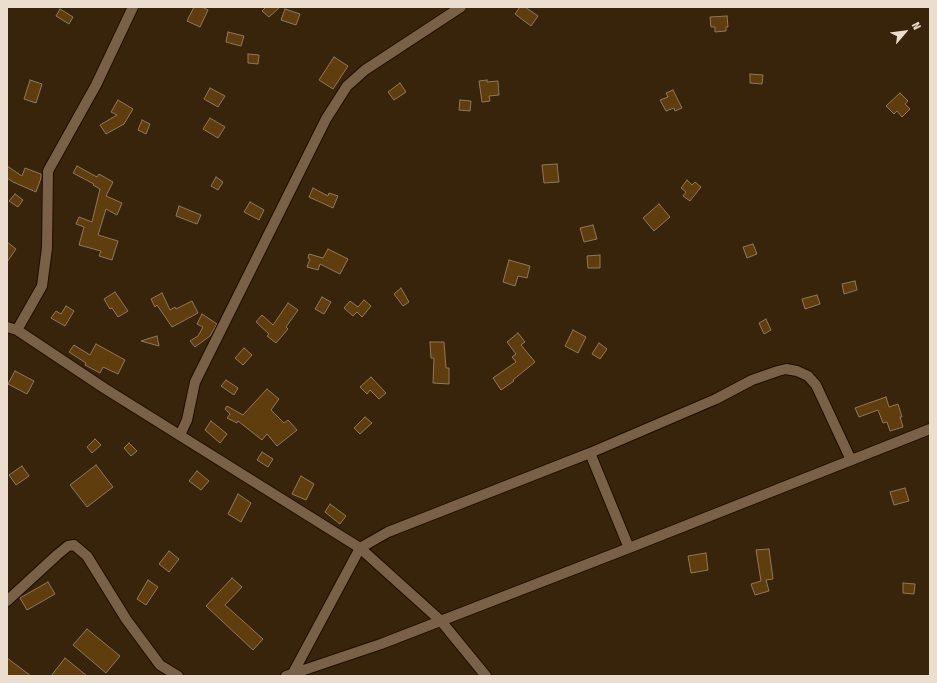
<!DOCTYPE html>
<style>
body{margin:0}
#map{position:relative;width:937px;height:683px;overflow:hidden;background:#38240a;font-family:"Fira Sans Condensed",sans-serif}
canvas{display:block}
.frame{position:absolute;inset:0;border:8px solid #ebdecf;pointer-events:none}
.north{position:absolute;left:885px;top:12px;width:40px;height:40px;-webkit-text-stroke:3px #38240a;paint-order:stroke;rotate:62deg;font-size:11px;font-weight:700;line-height:16px;text-align:center;color:#ebdecf}
.north::after{content:'';display:block;margin:auto;width:14px;height:18px;background:#ebdecf;clip-path:polygon(50% 0,100% 100%,50% 72%,0 100%)}
</style>
<div id="map">
<canvas width="937" height="683"></canvas>
<div class="frame"></div>
<div class="north">N</div>
</div>
<script>
const context = document.querySelector('canvas').getContext('2d');
context.lineJoin = 'round';
function fillPath(path, color) {
  context.fillStyle = color;
  context.fill(path, 'evenodd');
}
function poly(rows) {
  const path = new Path2D();
  for (const r of rows) {
    path.moveTo(r[0], r[1]);
    for (let i = 2; i < r.length; i += 2) path.lineTo(r[i], r[i + 1]);
  }
  return path;
}
function trace(path, color, width, dash) {
  context.strokeStyle = color;
  context.lineWidth = width;
  context.lineCap = dash ? 'butt' : 'round';
  context.setLineDash(dash || []);
  context.stroke(path);
}
const building = poly([
 [194,7,202,7,208,10,200,27,187,21,194,7],
 [266,7,280,7,269,17,262,11,266,7],
 [520,7,525,7,538,16,531,26,515,14,520,7],
 [60,9,73,17,69,24,56,16,60,9],
 [285,9,300,14,296,25,281,20,285,9],
 [727,16,728,27,726,27,726,31,715,32,715,27,711,27,710,17,727,16],
 [228,32,244,36,241,46,226,42,228,32],
 [248,54,259,55,258,64,248,63,248,54],
 [334,57,348,66,333,89,319,80,334,57],
 [750,74,763,75,762,84,750,83,750,74],
 [30,80,42,84,36,103,24,99,30,80],
 [487,80,487,82,498,81,499,95,489,96,490,101,482,102,479,81,487,80],
 [400,83,406,92,394,100,388,92,400,83],
 [210,88,225,96,218,107,204,99,210,88],
 [673,90,682,108,675,111,674,108,666,111,660,100,668,97,666,93,673,90],
 [900,93,908,101,905,104,910,109,902,117,897,111,894,114,886,106,900,93],
 [118,100,133,109,124,124,106,134,100,125,117,115,111,112,118,100],
 [460,100,471,101,470,111,459,110,460,100],
 [210,118,225,127,218,138,203,129,210,118],
 [142,120,150,124,146,134,138,130,142,120],
 [557,164,559,182,544,183,542,165,557,164],
 [7,166,22,176,25,168,41,174,41,178,36,192,13,182,7,178,7,166],
 [77,166,97,177,99,174,113,182,106,196,122,203,117,215,106,209,98,235,118,241,112,260,99,256,101,251,79,245,84,227,76,224,79,217,92,222,100,189,93,185,94,184,73,173,77,166],
 [216,177,223,182,218,190,211,186,216,177],
 [687,180,692,185,695,182,701,187,690,201,683,196,686,192,681,188,687,180],
 [313,188,328,196,329,193,338,196,333,208,309,197,313,188],
 [15,194,23,200,18,207,9,201,15,194],
 [250,202,264,210,259,220,244,212,250,202],
 [659,204,670,217,654,231,643,218,659,204],
 [179,206,201,215,197,224,176,216,179,206],
 [593,225,597,239,584,242,580,228,593,225],
 [7,242,16,249,7,262,7,242],
 [753,244,757,254,747,258,743,247,753,244],
 [328,249,348,259,340,274,320,264,318,270,307,267,310,259,308,258,309,254,323,258,328,249],
 [600,255,600,268,588,268,587,256,600,255],
 [509,260,530,266,527,278,518,276,515,286,503,282,509,260],
 [855,281,857,290,844,294,842,284,855,281],
 [401,288,409,302,403,306,394,294,401,288],
 [115,292,128,311,118,317,112,308,110,309,104,299,115,292],
 [162,293,170,310,175,307,176,309,192,301,198,313,172,327,157,305,155,307,151,299,162,293],
 [817,295,820,304,805,309,802,299,817,295],
 [322,297,331,302,324,314,315,309,322,297],
 [364,300,371,306,362,317,357,312,353,316,344,308,350,301,358,307,364,300],
 [288,303,298,310,286,327,288,329,276,343,267,336,269,334,256,322,262,315,273,325,288,303],
 [66,306,74,311,65,326,51,318,56,311,61,314,66,306],
 [202,314,217,324,210,336,195,347,190,341,198,336,203,327,197,324,202,314],
 [766,319,771,330,764,334,759,323,766,319],
 [573,330,586,337,578,353,565,346,573,330],
 [518,333,525,342,521,345,535,362,513,380,514,381,501,390,493,378,516,362,512,357,516,354,507,342,518,333],
 [157,336,159,346,141,341,157,336],
 [430,342,444,342,446,368,449,368,449,384,433,383,434,358,431,358,430,342],
 [599,343,607,349,600,359,592,354,599,343],
 [96,344,125,360,118,374,103,367,100,373,85,365,86,363,69,352,74,345,90,355,96,344],
 [244,348,252,355,243,365,235,358,244,348],
 [15,371,34,381,27,394,8,384,15,371],
 [371,377,386,393,379,399,370,390,367,394,360,387,371,377],
 [226,380,238,388,234,395,221,386,226,380],
 [267,389,279,399,271,410,284,423,288,420,297,430,277,446,267,434,262,440,238,421,237,423,227,418,230,414,225,409,227,406,243,415,267,389],
 [886,397,889,407,898,404,902,417,900,417,903,427,890,431,887,422,883,423,878,410,859,417,855,408,886,397],
 [365,417,372,423,360,434,354,428,365,417],
 [211,421,227,434,220,443,205,430,211,421],
 [95,439,101,445,92,453,87,447,95,439],
 [129,443,137,451,131,456,124,448,129,443],
 [262,452,273,459,268,467,257,460,262,452],
 [96,465,113,487,87,507,70,485,96,465],
 [22,466,29,476,16,485,9,475,22,466],
 [197,471,209,481,201,490,189,481,197,471],
 [301,476,314,484,306,500,292,494,301,476],
 [905,488,909,501,894,505,890,492,905,488],
 [238,494,251,503,241,522,228,514,238,494],
 [330,504,346,516,340,524,325,512,330,504],
 [769,549,773,579,766,580,769,591,755,595,751,584,761,581,756,550,769,549],
 [169,551,179,559,169,572,159,564,169,551],
 [706,553,708,570,691,573,688,556,706,553],
 [232,578,242,587,225,605,263,639,253,650,206,606,232,578],
 [148,580,158,587,146,605,137,599,148,580],
 [48,582,55,594,27,610,20,598,48,582],
 [903,583,915,584,914,594,903,593,903,583],
 [87,629,120,656,106,673,73,645,87,629],
 [7,658,31,676,7,676,7,658],
 [65,658,87,676,51,676,65,658]
]);
fillPath(building, '#5f3d0d');
trace(building, '#90785d', 1);
const minor = poly([
 [7,327,17,330,104,388,360,548,441,621,486,676],
 [17,330,42,286,47,248,48,171,96,85,133,7],
 [180,435,187,420,195,382,326,119,347,86,365,70,461,7],
 [590,453,629,548],
 [7,601,57,555,68,546,74,545,87,556,126,619,160,665,178,676],
 [293,673,360,548,388,532,590,453,716,399,752,380,778,371,786,369,797,371,808,376,816,385,851,460],
 [286,676,381,644,629,548,930,429]
]);
trace(minor, '#1e0c00', 12);
trace(minor, '#796147', 10);
</script>
